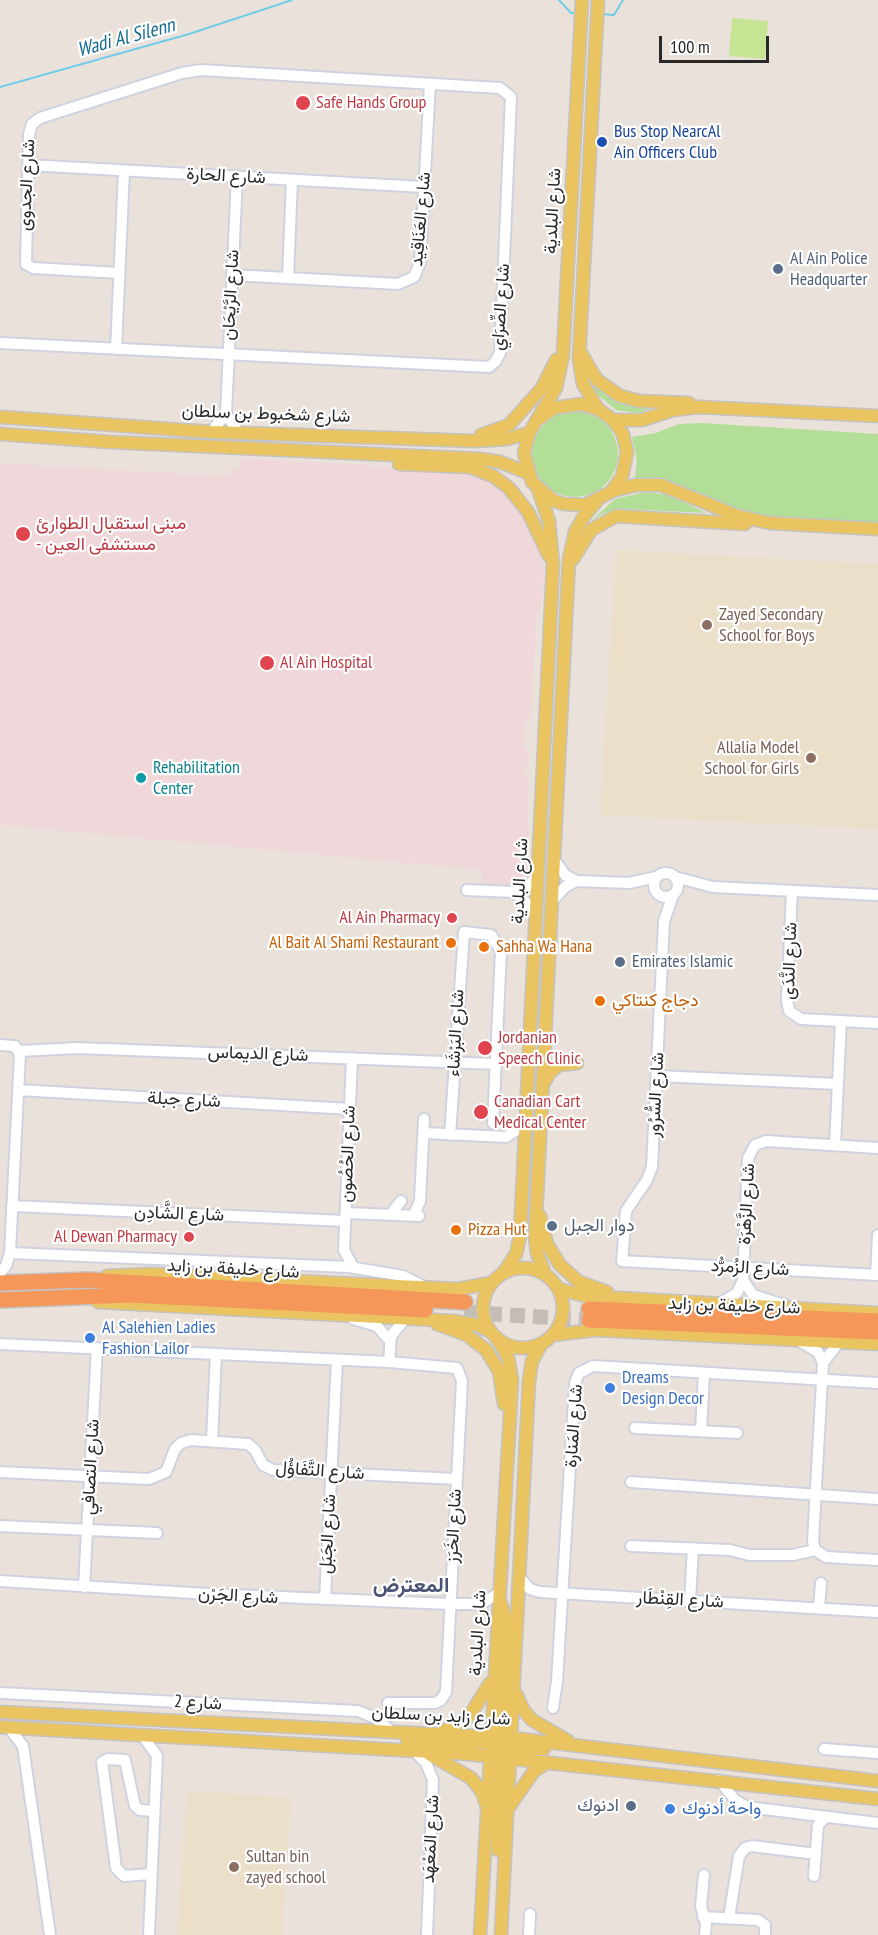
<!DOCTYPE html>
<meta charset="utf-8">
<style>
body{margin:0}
#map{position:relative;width:878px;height:1935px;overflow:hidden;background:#eae2da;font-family:"PT Sans Narrow",sans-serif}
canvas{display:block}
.scale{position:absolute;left:659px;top:36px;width:110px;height:27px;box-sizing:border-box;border:3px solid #282828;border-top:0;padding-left:8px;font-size:18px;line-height:21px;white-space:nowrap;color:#282828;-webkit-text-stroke:4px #fff;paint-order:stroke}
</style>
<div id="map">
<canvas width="878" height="1935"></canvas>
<div class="scale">100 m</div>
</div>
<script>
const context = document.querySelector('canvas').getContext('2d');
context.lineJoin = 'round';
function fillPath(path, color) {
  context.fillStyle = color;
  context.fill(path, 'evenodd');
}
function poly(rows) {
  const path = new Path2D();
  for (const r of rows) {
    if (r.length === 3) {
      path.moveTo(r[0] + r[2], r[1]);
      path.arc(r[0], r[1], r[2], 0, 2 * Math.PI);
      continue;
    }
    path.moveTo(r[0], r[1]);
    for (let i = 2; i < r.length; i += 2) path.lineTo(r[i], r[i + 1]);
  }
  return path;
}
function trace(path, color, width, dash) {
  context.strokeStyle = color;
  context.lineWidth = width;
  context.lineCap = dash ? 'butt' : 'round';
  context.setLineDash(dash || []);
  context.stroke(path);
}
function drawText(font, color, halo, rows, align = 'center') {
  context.font = font + ' "PT Sans Narrow",Vazirmatn,sans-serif';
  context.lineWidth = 4.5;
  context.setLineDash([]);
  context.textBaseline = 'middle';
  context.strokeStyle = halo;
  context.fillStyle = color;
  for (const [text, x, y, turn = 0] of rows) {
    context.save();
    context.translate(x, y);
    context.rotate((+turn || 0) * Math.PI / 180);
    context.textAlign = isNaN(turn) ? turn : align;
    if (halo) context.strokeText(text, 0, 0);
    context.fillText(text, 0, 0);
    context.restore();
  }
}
fillPath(poly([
 [616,550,878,564,878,829,600,815],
 [187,1791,291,1798,282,1935,177,1935]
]), '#ebdfca');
fillPath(poly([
 [241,458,463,471,493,483,507,496,525,519,539,545,544,571,541,610,537,610,531,715,528,722,525,722,524,744,529,753,529,763,522,770,528,779,528,867,524,880,517,885,482,883,481,870,0,825,0,463,223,476,229,474,230,469,240,469]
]), '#f0d7d9');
fillPath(poly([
 [591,383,607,396,627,404,657,406,639,413,616,410,597,394],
 [575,454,43],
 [702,423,878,434,878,527,774,521,694,496,634,486,637,460,632,437,656,433,679,424],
 [646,492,669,495,706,513,625,509,604,513,591,521,615,499]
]), '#b3de98');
fillPath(poly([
 [732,18,768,21,765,59,729,56]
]), '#c6e594');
trace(poly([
 [559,0,571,13,578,13],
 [601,14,614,15,623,0],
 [0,87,189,34,292,0]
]), '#71cce7', 2);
trace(poly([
 [464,1312,589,1320]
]), '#c3bdb6', 15, [15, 8]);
const minor = poly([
 [28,165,424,187],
 [237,177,226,414,238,432],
 [232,275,398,284,414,277,420,263,430,84],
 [288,278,292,180],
 [0,343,489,367,495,362,500,353,511,97,500,88,201,70,182,73,40,118,32,124,29,134,26,264,33,268,119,273],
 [116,349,124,171],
 [211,432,226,414],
 [554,859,565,875,576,881,629,883,656,877],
 [666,885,12],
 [675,877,713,887,878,895],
 [467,890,514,892,529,886,538,874],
 [792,891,787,1000,789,1011,801,1019,878,1023],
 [514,892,536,911],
 [673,895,664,921,652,1167,647,1180,626,1211,622,1261,878,1275],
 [552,901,565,887,576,881],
 [0,1045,15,1046,20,1054,10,1253,6,1266,0,1273],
 [20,1051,77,1048,496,1064],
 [352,1058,344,1250,353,1267],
 [657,1076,838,1084],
 [18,1090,350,1109],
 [424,1133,506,1137,526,1124],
 [450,1135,464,932,491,935,501,951,493,1123],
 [835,1145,841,1021],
 [12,1206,345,1221],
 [346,1213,419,1216],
 [390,1215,401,1201],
 [414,1215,420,1201,424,1119],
 [10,1253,349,1267,403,1276,425,1287],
 [876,1275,878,1235],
 [743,1280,753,1295,784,1305],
 [722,1302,737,1293,743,1280,748,1158,755,1145,766,1141,878,1148],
 [353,1319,377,1326,390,1341],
 [797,1340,818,1352,823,1363,813,1541,815,1550],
 [0,1344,389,1362,457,1368,462,1381,446,1692,441,1700,435,1703,388,1703],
 [389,1362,391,1336,405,1319],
 [823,1363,839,1342],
 [635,1428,737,1433],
 [701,1431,704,1373],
 [212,1441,216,1354],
 [0,1472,149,1479,166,1472,175,1449,181,1443,191,1440,248,1444,255,1450,263,1465,273,1470,456,1479],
 [631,1482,878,1499],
 [0,1526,157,1533],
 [631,1546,730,1550,749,1555,793,1555,815,1550],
 [815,1550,826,1557,878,1560],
 [519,1577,530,1589,540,1592,878,1612],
 [0,1581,208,1594,450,1604,481,1604,499,1593],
 [84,1587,97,1348],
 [325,1599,337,1360],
 [690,1601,693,1548],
 [819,1608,821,1583],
 [0,1693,358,1711,375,1718,390,1730],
 [553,1708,557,1681,575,1383,579,1373,593,1366,878,1383],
 [9,1728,23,1746,50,1935],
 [143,1736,157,1756,149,1935],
 [824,1749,878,1753],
 [413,1750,426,1763,433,1780,427,1935],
 [719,1780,735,1800,747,1807,878,1823],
 [151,1874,124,1876,116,1868,102,1762,108,1759,125,1760,135,1806,140,1810,154,1811],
 [704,1875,701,1906,706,1924,705,1935],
 [814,1876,818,1825,826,1817],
 [703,1917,758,1920,765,1925,765,1935],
 [729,1918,739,1856,745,1848,752,1846,816,1854],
 [529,1935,530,1914]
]);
const major = poly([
 [581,353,597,380,620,396,639,401,689,403],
 [598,409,583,384,579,359,598,0],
 [0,417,211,432,475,441,507,439,529,433],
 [540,418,554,408,581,404,598,409,613,420,623,434,627,452,622,477,611,492,585,505,564,504,554,501,532,482,524,453,529,433,556,388,563,355,582,0],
 [613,420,642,420,673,410,699,407,878,416],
 [0,434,110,442,481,459,500,462,528,473],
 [481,435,509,425,542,388,556,360],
 [399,464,470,467,493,476,509,488,528,512,549,556],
 [612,491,636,485,661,485,738,516,770,523,878,529],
 [573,559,591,530,616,516,745,524],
 [544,1083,550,1072,559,1065,577,1063],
 [540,1216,547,1244,560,1265,579,1282,607,1292],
 [523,1308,40],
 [504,1272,516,1254,520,1236,553,565,549,521,538,489],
 [545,1274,537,1253,535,1236,569,559,575,532,584,516,596,502],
 [107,1276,152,1274,458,1289,491,1283],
 [559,1289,585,1296,878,1313],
 [98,1302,453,1321,477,1325,491,1332],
 [437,1324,467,1335,486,1350,499,1371,504,1404],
 [553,1335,595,1330,878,1344],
 [500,1601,506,1619,501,1737,503,1743],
 [516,1694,524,1711,532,1720,568,1741],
 [0,1712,512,1738,878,1781],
 [0,1727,468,1754,878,1799],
 [444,1731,469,1717,490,1683],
 [407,1741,497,1743],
 [505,1749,544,1749],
 [498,1750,498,1850],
 [429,1754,471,1778,482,1792,486,1804],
 [509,1807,534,1771,548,1762],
 [480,1935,512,1380,508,1357,496,1337],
 [501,1935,529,1381,532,1361,542,1343]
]);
const highway = poly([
 [0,1283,88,1280,465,1302],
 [0,1300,130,1295,425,1310],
 [589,1309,878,1321],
 [589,1320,878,1332]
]);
trace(minor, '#cfd3e0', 14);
trace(major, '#c3c3c3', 15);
trace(highway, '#c3c3c3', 18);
trace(minor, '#fff', 10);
trace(major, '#e9c460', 12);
trace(highway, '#f59759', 15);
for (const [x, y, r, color] of [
 [303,103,8,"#e0444e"],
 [602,142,6,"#1a4fb4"],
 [778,269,6,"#5c6f8a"],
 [23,534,8,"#e0444e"],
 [707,625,6,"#8d6e63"],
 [267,663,8,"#e0444e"],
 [811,758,6,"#8d6e63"],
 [141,778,6,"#0f9aa8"],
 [452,918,6,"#e0444e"],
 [451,943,6,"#e8710a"],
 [484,947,6,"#e8710a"],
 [620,962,6,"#5c6f8a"],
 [600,1001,6,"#e8710a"],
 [485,1048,8,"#e0444e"],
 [481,1112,8,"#e0444e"],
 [552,1226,6,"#5c6f8a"],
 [456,1230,6,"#e8710a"],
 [189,1237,6,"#e0444e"],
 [90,1338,6,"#3f7fe0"],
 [610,1388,6,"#3f7fe0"],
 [631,1806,6,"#5c6f8a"],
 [670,1809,6,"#3f7fe0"],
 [234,1867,6,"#8d6e63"]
]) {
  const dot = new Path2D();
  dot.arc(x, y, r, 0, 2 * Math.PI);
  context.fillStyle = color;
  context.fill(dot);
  trace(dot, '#fff', 2);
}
drawText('18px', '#be3a42', '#fff', [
 ["Safe Hands Group",316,103],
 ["مبنى استقبال الطوارئ",36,524],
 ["- مستشفى العين",36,545],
 ["Al Ain Hospital",280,663],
 ["Al Ain Pharmacy",440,918,"right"],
 ["Jordanian",498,1038],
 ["Speech Clinic",498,1059],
 ["Canadian Cart",494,1102],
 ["Medical Center",494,1123],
 ["Al Dewan Pharmacy",177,1237,"right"]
], 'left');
drawText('18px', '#164399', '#fff', [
 ["Bus Stop NearcAl",614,132],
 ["Ain Officers Club",614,153]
], 'left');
drawText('18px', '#282828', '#fff', [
 ["شارع الحارة",226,176,3],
 ["شارع الجدوى",27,185,-87],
 ["شارع البلدية",553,211,-87],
 ["شارع العَنَاقِيد",421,219,-85],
 ["شارع الرَّيْحَان",231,295,-87],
 ["شارع الصِّرَاي",501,307,-86],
 ["شارع شخبوط بن سلطان",266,414,2],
 ["شارع البلدية",520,881,-87],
 ["شارع النَّدَى",790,961,-88],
 ["شارع البَرْشَاء",456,1033,-87],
 ["شارع الديماس",258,1054,2],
 ["شارع السُّرُور",656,1095,-87],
 ["شارع جبلة",184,1100,3],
 ["شارع الحُصُون",348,1154,-88],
 ["شارع الزَّهْرَة",747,1204,-87],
 ["شارع الشَّادِن",179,1214,2],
 ["شارع الزُمرُّد",750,1268,3],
 ["شارع خليفة بن زايد",233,1269,3],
 ["شارع خليفة بن زايد",734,1306,2],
 ["شارع المَنارة",574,1426,-86],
 ["شارع التصافي",91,1467,-87],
 ["شارع التَّفَاؤُل",320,1471,4],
 ["شارع الخَرَز",454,1526,-87],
 ["شارع الجَبَل",328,1534,-87],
 ["شارع الجَرْن",238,1596,3],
 ["شارع القِنْطَار",680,1600,3],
 ["شارع البلدية",478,1633,-87],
 ["شارع 2",198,1703,3],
 ["شارع زايد بن سلطان",441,1716,3],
 ["شارع المَعْهَد",431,1839,-87]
]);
drawText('18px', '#4e5e75', '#fff', [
 ["Al Ain Police",790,259],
 ["Headquarter",790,280],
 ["Emirates Islamic",632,962],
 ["دوار الجبل",564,1226],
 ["ادنوك",619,1806,"right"]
], 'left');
drawText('18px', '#785e54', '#fff', [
 ["Zayed Secondary",719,615],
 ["School for Boys",719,636],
 ["Allalia Model",799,748,"right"],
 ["School for Girls",799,769,"right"],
 ["Sultan bin",246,1857],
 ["zayed school",246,1878]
], 'left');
drawText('18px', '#0d838f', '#fff', [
 ["Rehabilitation",153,768],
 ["Center",153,789]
], 'left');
drawText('18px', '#c56008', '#fff', [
 ["Al Bait Al Shami Restaurant",439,943,"right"],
 ["Sahha Wa Hana",496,947],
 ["دجاج كنتاكي",612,1001],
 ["Pizza Hut",468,1230]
], 'left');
drawText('18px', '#366cbe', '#fff', [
 ["Al Salehien Ladies",102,1328],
 ["Fashion Lailor",102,1349],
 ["Dreams",622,1378],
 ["Design Decor",622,1399],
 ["واحة أدنوك",682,1809]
], 'left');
drawText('italic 20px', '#146a90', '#fff', [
 ["Wadi Al Silenn",126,38,-15]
]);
drawText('bold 21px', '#4b5476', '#fff', [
 ["المعترض",411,1586]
]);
</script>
